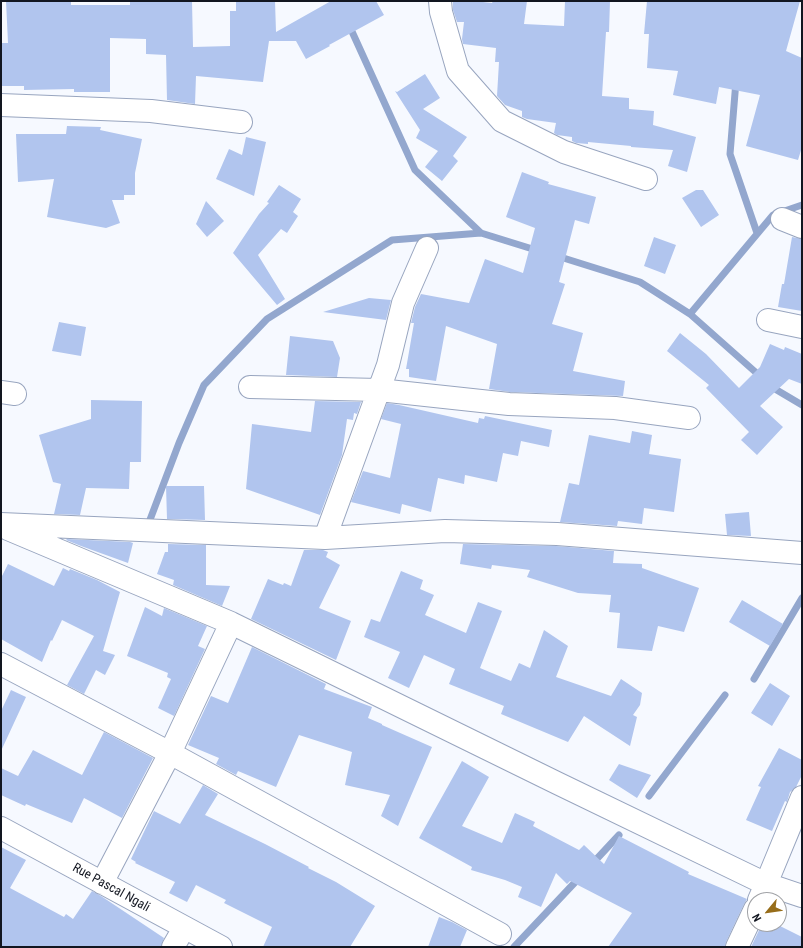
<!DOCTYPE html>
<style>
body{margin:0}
#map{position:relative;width:803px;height:948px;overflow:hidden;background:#f6f9ff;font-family:"Roboto Condensed",sans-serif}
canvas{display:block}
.frame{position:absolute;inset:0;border:2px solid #121620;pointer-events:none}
.north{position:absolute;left:747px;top:892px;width:40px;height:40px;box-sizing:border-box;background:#fff;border:1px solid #a0a2a6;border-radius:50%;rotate:241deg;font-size:11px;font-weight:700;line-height:16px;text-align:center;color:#121620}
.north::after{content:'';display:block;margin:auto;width:14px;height:18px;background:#976d1a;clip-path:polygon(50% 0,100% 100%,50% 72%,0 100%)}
</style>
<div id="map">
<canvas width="803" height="948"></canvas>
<div class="frame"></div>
<div class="north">N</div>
</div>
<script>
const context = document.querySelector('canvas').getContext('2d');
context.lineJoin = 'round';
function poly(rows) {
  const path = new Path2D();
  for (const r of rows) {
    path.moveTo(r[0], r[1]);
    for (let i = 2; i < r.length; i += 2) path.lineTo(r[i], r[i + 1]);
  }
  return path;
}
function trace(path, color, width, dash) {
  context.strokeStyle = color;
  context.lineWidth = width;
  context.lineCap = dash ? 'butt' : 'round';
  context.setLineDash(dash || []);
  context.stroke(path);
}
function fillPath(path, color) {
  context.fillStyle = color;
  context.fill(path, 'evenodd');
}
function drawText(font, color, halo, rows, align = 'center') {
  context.font = font + ' "Roboto Condensed",sans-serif';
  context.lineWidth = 3;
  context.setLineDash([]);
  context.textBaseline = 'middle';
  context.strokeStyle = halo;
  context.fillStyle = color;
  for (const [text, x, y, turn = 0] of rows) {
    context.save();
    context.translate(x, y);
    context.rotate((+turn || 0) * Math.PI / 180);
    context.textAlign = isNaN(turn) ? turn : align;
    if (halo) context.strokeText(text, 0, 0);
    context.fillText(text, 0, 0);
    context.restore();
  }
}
trace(poly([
 [349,25,415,170,481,233,539,251],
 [736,81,730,154,757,233],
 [557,256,640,282,690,314,761,377],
 [690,314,773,215,802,205],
 [770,386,802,405],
 [148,525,179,443,204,385,267,319,392,240,481,233],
 [754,679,802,598],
 [649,796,725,695],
 [592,864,619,835],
 [514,947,580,877]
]), '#93a7ce', 7);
fillPath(poly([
 [6,1,71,1,71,5,130,5,130,1,192,1,193,47,230,46,230,11,236,11,236,1,275,1,276,32,331,1,376,1,384,15,329,45,330,46,306,59,296,41,269,41,263,82,196,76,195,104,167,100,166,55,146,54,146,39,110,38,110,92,74,92,74,89,24,90,24,86,1,86,1,43,8,43],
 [453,1,474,1,492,3,493,1,527,1,524,24,564,26,565,1,610,1,609,32,606,32,602,96,629,98,629,109,654,111,653,125,696,137,687,172,668,166,673,150,631,147,631,146,588,142,588,144,576,143,572,141,572,137,557,135,554,133,556,123,527,119,522,117,522,111,505,105,497,96,499,62,495,62,496,48,463,44,462,39,464,22,457,22,453,10],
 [647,1,800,1,786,51,802,58,802,147,798,160,746,146,760,95,719,87,716,104,673,95,678,71,647,68,649,34,644,34],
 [425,74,440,98,423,109,467,137,453,156,458,161,442,181,425,167,438,151,416,138,420,130,395,91,397,92],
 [67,126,101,127,100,130,142,139,135,173,135,195,124,195,124,200,112,200,120,223,106,228,47,217,54,179,18,182,16,134,66,134],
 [246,137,266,142,254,196,216,179,229,149,242,155],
 [522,172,549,182,548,184,596,197,589,224,575,220,559,282,565,284,552,324,583,333,573,371,625,381,623,396,510,392,489,389,497,344,446,326,436,381,409,377,409,369,406,369,414,323,411,323,415,307,421,294,469,303,485,259,523,273,535,228,506,217],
 [279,185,301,199,293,212,298,216,287,233,281,229,258,255,285,299,277,305,233,253,259,214,269,203,267,202],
 [696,190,703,190,719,215,701,227,682,198],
 [206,201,224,221,207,237,196,224],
 [654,237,676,245,665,274,644,266],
 [792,237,802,239,802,311,778,307,782,284,784,284],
 [369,298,391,300,386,320,323,312],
 [59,322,86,327,81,356,52,351],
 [680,333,706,354,739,388,760,367,770,344,784,350,785,347,802,354,802,384,789,379,760,406,783,427,757,455,741,440,749,432,706,388,709,385,667,351],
 [290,336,333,341,340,358,337,377,286,375],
 [91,400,142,401,141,462,130,462,129,489,86,488,80,515,54,514,61,484,53,482,39,435,91,419],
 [315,401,361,402,357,414,354,413,353,420,347,419,342,455,320,515,246,489,252,424,311,432],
 [387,403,399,405,478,423,479,418,484,419,485,416,552,430,549,447,521,441,518,456,503,453,497,482,465,475,464,484,438,478,431,512,402,504,400,514,351,502,363,471,390,478,401,424,381,419],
 [632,431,652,435,649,454,681,459,674,512,644,508,642,524,618,521,617,526,560,522,569,483,579,485,589,435,630,443],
 [166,486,204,486,205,520,167,519],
 [749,512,751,536,727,535,725,514],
 [67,539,130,542,133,543,128,563,81,546,66,540],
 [168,544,206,545,206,585,230,586,222,606,173,585,174,580,157,574,165,552,168,552],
 [463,544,556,546,614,551,613,563,642,564,642,568,699,588,684,632,658,626,652,651,617,648,620,613,609,612,611,595,578,593,527,577,530,570,492,565,491,569,460,564],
 [304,550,323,550,328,552,326,557,340,565,319,608,351,621,336,660,251,619,268,579,283,585,284,583,291,586],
 [8,564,54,586,63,568,69,571,70,569,97,580,120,592,103,651,115,655,105,675,96,670,84,694,67,685,94,636,62,620,52,641,51,640,42,662,1,639,1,578],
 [401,571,423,580,420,589,434,595,425,615,466,633,478,602,502,611,480,668,511,681,519,663,530,668,544,630,568,646,556,677,611,696,621,679,642,693,640,705,633,715,637,717,630,746,584,716,568,742,501,714,504,706,449,684,455,669,424,655,409,688,388,678,400,652,364,637,371,619,380,622],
 [742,600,783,624,770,646,729,622],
 [145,607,162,616,164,608,207,626,198,646,205,649,174,716,158,708,171,679,167,677,168,673,127,656],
 [252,647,326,684,324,689,372,707,368,718,382,724,382,725,432,747,398,826,381,816,390,795,345,785,352,752,299,735,276,787,238,771,236,775,216,764,219,758,188,745,211,696,228,703],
 [770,683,790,696,772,726,751,713],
 [11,690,26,697,1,751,1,711],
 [104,732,153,758,122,818,84,798,72,823,26,804,25,806,1,795,1,768,18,776,33,750,82,775],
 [779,748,802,760,802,775,796,787,790,792,787,802,785,801,772,831,746,820,761,787,758,786],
 [462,761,489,777,462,826,502,843,515,813,535,822,533,826,579,850,584,845,604,864,619,836,689,872,688,874,747,899,744,904,726,942,725,947,608,947,632,913,570,881,567,884,556,873,541,907,518,897,522,887,505,880,471,870,472,867,419,838],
 [619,764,651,775,637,798,609,780],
 [203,785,218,794,205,815,265,844,309,867,308,868,336,882,375,906,350,947,263,947,272,927,224,903,226,900,196,885,187,902,169,893,175,882,135,863,136,862,131,859,154,811,180,824],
 [1,847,26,860,10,888,64,917,66,914,73,919,92,891,101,896,164,938,161,947,1,947],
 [439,917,452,922,467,930,460,947,428,947],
 [762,924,776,924,802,937,802,947,751,947]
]), '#b1c5ee');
const minor = poly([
 [440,1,441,12,458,71,502,121,564,152,646,179],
 [1,105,151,111,241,122],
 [782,219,802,227],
 [768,320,802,327],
 [250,387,379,390,509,404,615,408,689,418],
 [1,392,15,394],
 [1,524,325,538,445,531,557,534,802,553],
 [8,529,231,623,170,753,102,883],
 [325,538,388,365,403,303,427,248],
 [231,623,557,783,766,884,802,896],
 [1,664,170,753,500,934],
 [1,828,221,947],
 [759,900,766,884,802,797],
 [173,947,184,928],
 [737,947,755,909]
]);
trace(minor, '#98a5bf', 24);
trace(minor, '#fff', 22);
drawText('13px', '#121620', '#fff', [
 ["Rue Pascal Ngali",111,888,29]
]);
</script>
